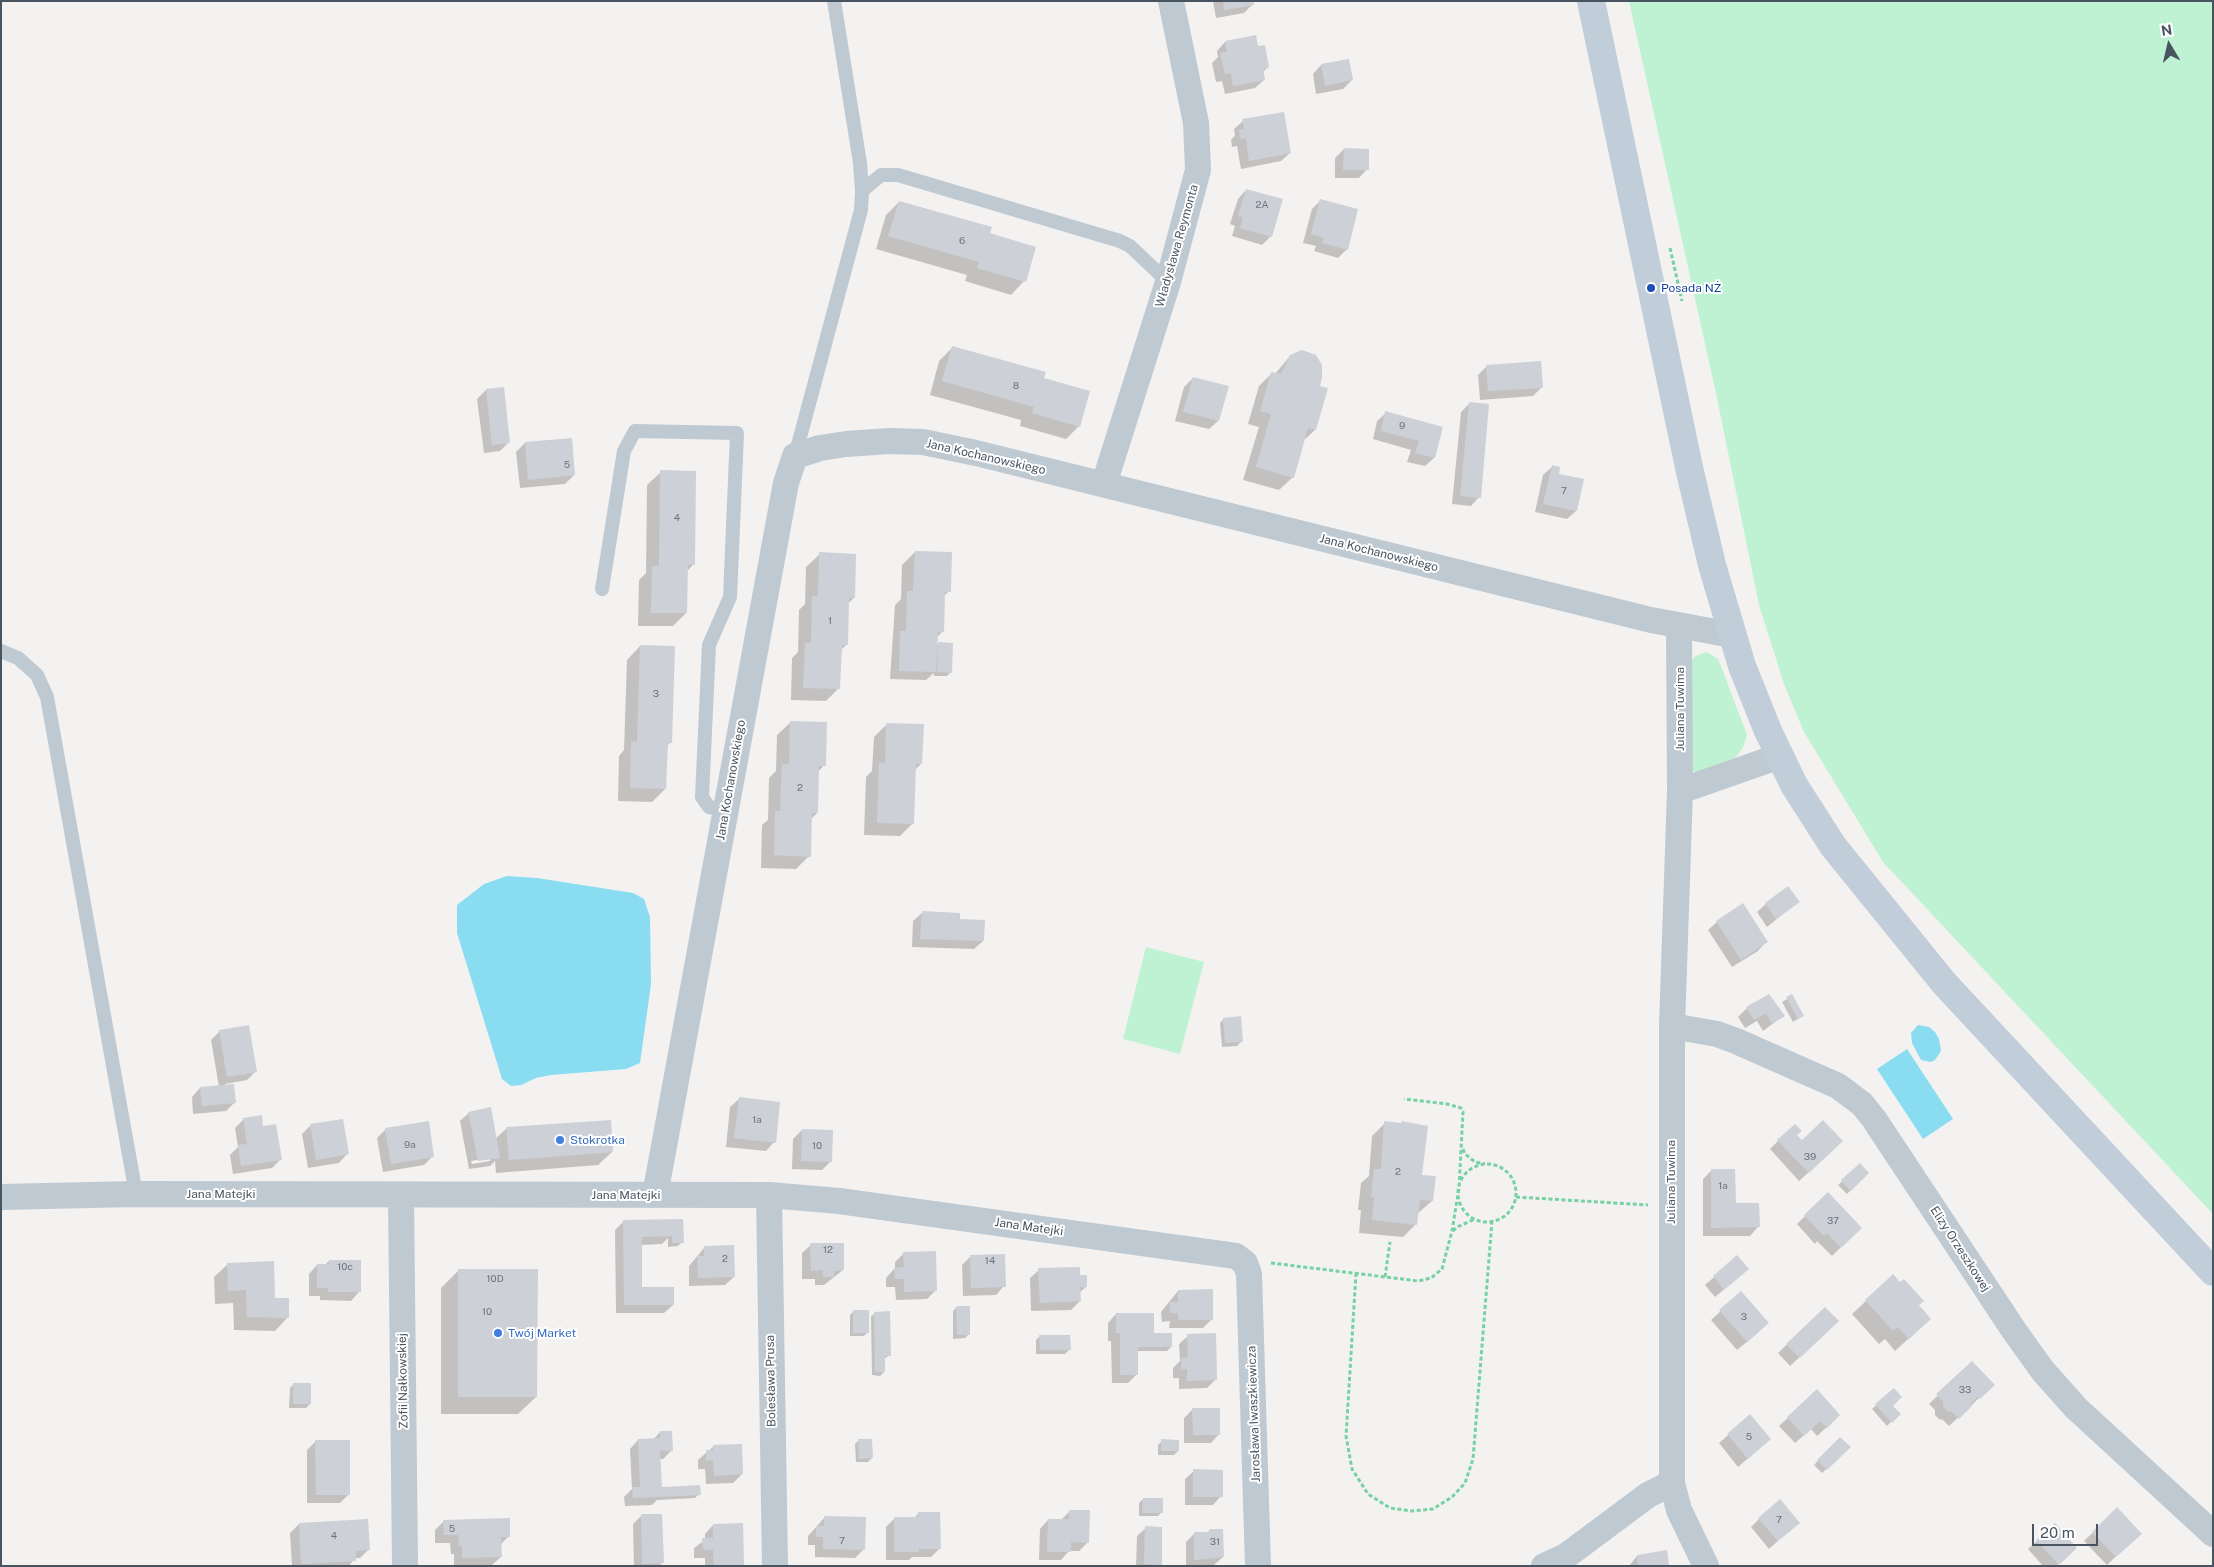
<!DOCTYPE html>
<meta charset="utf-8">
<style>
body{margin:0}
#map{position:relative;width:2214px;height:1567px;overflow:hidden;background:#f4f1f1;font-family:"Public Sans",sans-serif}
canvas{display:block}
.frame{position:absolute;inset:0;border:2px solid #485560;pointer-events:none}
.north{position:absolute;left:2144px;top:20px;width:50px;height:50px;-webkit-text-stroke:4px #fff;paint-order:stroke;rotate:351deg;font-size:14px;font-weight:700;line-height:20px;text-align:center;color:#485560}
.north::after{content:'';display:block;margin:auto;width:18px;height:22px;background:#485560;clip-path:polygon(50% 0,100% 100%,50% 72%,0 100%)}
.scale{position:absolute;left:2032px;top:1524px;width:66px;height:22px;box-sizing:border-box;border:2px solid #485560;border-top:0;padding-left:6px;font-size:15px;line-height:18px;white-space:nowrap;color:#485560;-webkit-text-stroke:4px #fff;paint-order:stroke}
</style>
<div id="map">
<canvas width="2214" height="1567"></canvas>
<div class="frame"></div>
<div class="north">N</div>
<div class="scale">20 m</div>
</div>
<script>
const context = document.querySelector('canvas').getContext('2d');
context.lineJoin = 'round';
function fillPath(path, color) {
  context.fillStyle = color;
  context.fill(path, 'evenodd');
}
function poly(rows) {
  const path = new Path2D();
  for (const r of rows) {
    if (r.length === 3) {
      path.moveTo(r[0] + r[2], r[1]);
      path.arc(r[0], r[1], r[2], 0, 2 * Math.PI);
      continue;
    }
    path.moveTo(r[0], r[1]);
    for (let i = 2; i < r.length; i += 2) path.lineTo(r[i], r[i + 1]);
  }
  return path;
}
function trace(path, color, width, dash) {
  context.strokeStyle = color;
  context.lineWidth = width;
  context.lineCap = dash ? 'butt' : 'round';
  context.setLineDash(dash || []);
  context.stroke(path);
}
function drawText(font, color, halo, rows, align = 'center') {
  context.font = font + ' "Public Sans",sans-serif';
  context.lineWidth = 4;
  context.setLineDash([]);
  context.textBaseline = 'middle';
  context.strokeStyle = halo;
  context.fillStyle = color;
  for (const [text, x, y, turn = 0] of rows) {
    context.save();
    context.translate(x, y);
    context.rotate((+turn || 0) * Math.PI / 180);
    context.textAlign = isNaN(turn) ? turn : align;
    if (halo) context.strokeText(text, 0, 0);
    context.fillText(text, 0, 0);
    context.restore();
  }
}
fillPath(poly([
 [1629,1,2213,1,2213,1214,1883,862,1804,732,1784,684,1759,605,1717,398],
 [1707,652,1718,659,1721,666,1747,735,1743,748,1735,758,1696,772,1692,770,1691,662,1695,656],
 [1146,947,1204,962,1180,1054,1123,1039]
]), '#bff2d2');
fillPath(poly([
 [507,876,537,878,633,893,644,899,650,917,651,984,640,1063,626,1069,551,1075,536,1078,521,1085,511,1086,502,1079,457,933,457,905,484,884],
 [1918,1025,1929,1027,1935,1032,1939,1039,1941,1051,1935,1060,1931,1062,1921,1060,1912,1043,1911,1033],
 [1907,1049,1953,1119,1923,1139,1877,1069]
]), '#8addf0');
fillPath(poly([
 [1213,1,1252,1,1252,5,1244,13,1216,18],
 [1225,42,1257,48,1268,67,1262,73,1264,80,1255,88,1225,94,1222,81,1216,82,1212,63,1218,57,1217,51],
 [1321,65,1352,80,1343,89,1316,94,1313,74],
 [1243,121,1290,153,1281,161,1241,169,1237,146,1232,147,1231,140,1235,135,1234,129],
 [1344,149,1367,169,1359,178,1335,178,1335,158],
 [1246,190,1271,236,1262,245,1232,236,1235,226,1230,224,1238,199],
 [1320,201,1347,249,1338,258,1314,251,1316,246,1303,243,1312,209],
 [899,202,989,234,1024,281,1011,295,965,281,967,275,876,249,886,215],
 [953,347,1043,379,1079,426,1066,439,1020,426,1021,420,930,395,939,361],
 [1290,356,1315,430,1303,441,1293,477,1279,490,1243,480,1259,427,1248,424,1259,386,1272,373,1275,374],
 [1487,366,1542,387,1533,396,1480,400,1478,375],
 [1193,378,1218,421,1209,429,1175,421,1184,387],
 [503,388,509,442,500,451,484,453,477,399,486,390],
 [1470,403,1479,497,1471,506,1452,504,1461,412],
 [1386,413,1442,428,1434,458,1425,466,1407,462,1411,450,1373,439,1377,421],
 [571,439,574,475,565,484,520,488,516,452,525,443],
 [1552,467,1576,511,1567,519,1535,512,1543,475],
 [661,472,693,565,686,572,686,613,673,626,638,626,639,580,646,573,647,485],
 [915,552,949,591,943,597,942,632,936,638,936,646,939,643,951,672,947,676,934,676,934,673,926,680,890,679,895,605,901,599,902,565],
 [820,554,854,598,847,604,846,645,840,651,839,688,826,701,791,700,792,658,798,652,799,610,805,604,806,567],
 [640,646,671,742,667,746,665,789,652,802,618,801,619,756,624,750,627,660],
 [791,722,824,765,818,772,817,813,811,819,809,856,796,869,761,868,762,825,768,820,769,778,776,771,777,735],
 [887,724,921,764,915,770,913,823,900,836,864,835,866,777,872,771,874,737],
 [1798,902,1767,927,1757,912,1766,904],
 [922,913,959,920,983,941,974,949,912,947,913,921],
 [1717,922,1766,942,1758,951,1732,967,1708,930],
 [1768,996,1783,1016,1763,1031,1757,1021,1745,1028,1738,1017,1747,1008],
 [1792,996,1803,1016,1793,1022,1782,1002],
 [1224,1019,1241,1042,1237,1046,1222,1047,1220,1023],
 [220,1031,256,1071,247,1080,225,1084,235,1102,226,1111,193,1114,192,1097,200,1088,219,1087,211,1040],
 [739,1099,774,1142,766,1151,726,1147,730,1107],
 [469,1113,495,1139,507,1128,612,1152,598,1165,496,1173,495,1161,490,1166,469,1169,460,1121],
 [490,1158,490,1161,472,1164,471,1161],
 [244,1119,262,1128,280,1160,272,1168,233,1174,230,1155,238,1147,235,1128],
 [1385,1123,1421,1176,1432,1201,1417,1214,1416,1224,1403,1237,1359,1233,1361,1210,1358,1210,1361,1183,1369,1176,1372,1136],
 [310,1126,347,1154,339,1163,308,1168,302,1134],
 [386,1129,433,1156,424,1165,383,1172,377,1138],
 [802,1130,831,1161,822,1170,792,1169,793,1139],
 [1796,1135,1802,1142,1833,1150,1799,1181,1770,1149,1778,1141],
 [1860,1165,1868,1173,1847,1194,1838,1185],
 [1711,1171,1734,1205,1758,1227,1750,1236,1703,1236,1703,1179],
 [1805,1216,1860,1228,1832,1256,1817,1241,1815,1244,1797,1224],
 [682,1220,682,1242,678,1246,668,1247,668,1238,662,1244,641,1245,641,1288,673,1305,664,1313,616,1313,615,1230,624,1221],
 [811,1245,843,1270,824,1285,815,1285,815,1279,802,1279,802,1253],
 [705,1247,734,1277,725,1285,689,1286,689,1266],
 [904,1253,936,1290,927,1299,896,1300,895,1287,886,1287,886,1278,895,1268,895,1262],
 [971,1256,1004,1286,996,1295,963,1296,962,1265],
 [1737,1257,1739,1277,1715,1297,1705,1285],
 [329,1261,359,1292,351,1301,320,1300,320,1296,309,1296,309,1274,317,1265,325,1265],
 [228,1264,273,1299,288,1317,275,1331,234,1330,233,1303,215,1304,214,1277],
 [459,1270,536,1397,518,1414,441,1414,441,1288],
 [1039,1270,1079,1277,1086,1287,1079,1293,1080,1301,1071,1310,1031,1311,1030,1278],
 [1178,1291,1212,1319,1203,1328,1169,1328,1170,1321,1162,1322,1161,1312],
 [1741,1293,1759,1332,1737,1350,1711,1320],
 [1866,1301,1930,1319,1895,1351,1885,1339,1879,1344,1852,1314],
 [957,1307,969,1334,965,1338,953,1339,953,1311],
 [1825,1308,1829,1330,1790,1366,1778,1353],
 [854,1311,868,1332,864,1336,850,1336,850,1315],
 [875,1313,890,1355,884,1359,884,1372,880,1376,872,1375,871,1317],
 [1116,1314,1153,1334,1171,1347,1167,1351,1137,1351,1137,1374,1128,1383,1112,1383,1111,1341,1108,1341,1108,1323],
 [1040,1336,1069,1350,1065,1354,1036,1354,1036,1340],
 [1188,1336,1216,1379,1207,1388,1179,1389,1179,1378,1173,1378,1173,1368,1180,1361,1179,1344],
 [1972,1363,1993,1385,1949,1426,1943,1420,1939,1419,1935,1415,1935,1410,1929,1404],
 [294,1384,310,1404,306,1408,289,1408,290,1388],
 [1894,1389,1891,1406,1899,1414,1887,1426,1872,1409],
 [1817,1391,1830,1424,1817,1436,1811,1429,1795,1443,1779,1426],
 [1193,1409,1219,1434,1211,1443,1184,1443,1184,1418],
 [1750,1416,1770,1439,1738,1467,1719,1443],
 [660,1432,672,1450,663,1459,659,1459,661,1488,699,1494,695,1498,657,1500,652,1505,625,1506,624,1497,632,1489,630,1449,638,1440,653,1440],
 [1840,1438,1849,1447,1822,1473,1814,1465],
 [859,1440,872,1458,868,1462,856,1462,855,1444],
 [316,1441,349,1494,340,1503,307,1503,307,1450],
 [1162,1441,1178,1451,1174,1455,1158,1455,1158,1445],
 [714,1446,742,1474,733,1483,706,1484,705,1469,698,1469,698,1460],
 [1194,1471,1221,1496,1213,1505,1185,1505,1185,1479],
 [1143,1499,1162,1512,1158,1516,1139,1516,1139,1503],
 [2117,1509,2131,1542,2107,1565,2084,1541],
 [1070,1511,1088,1542,1079,1551,1069,1551,1061,1560,1039,1560,1040,1529,1048,1520,1061,1520],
 [919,1513,940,1548,931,1557,912,1557,909,1560,886,1560,886,1527,894,1519,913,1519],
 [641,1516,662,1563,659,1566,634,1566,633,1524],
 [825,1517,864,1549,855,1558,815,1557,815,1545,808,1545,808,1536],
 [1759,1519,1798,1523,1769,1549,1751,1527],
 [444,1521,509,1536,500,1545,501,1557,492,1565,454,1566,454,1554,451,1554,450,1543,435,1543,435,1530],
 [299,1524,369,1549,360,1558,355,1558,349,1566,292,1566,290,1533],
 [713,1525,742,1566,705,1566,705,1558,694,1558,694,1548,705,1540,705,1534],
 [1146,1528,1160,1564,1159,1566,1136,1566,1137,1536],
 [1209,1531,1223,1557,1214,1565,1186,1566,1186,1542,1194,1534,1207,1533],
 [2037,1541,2067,1556,2056,1566,2043,1566,2028,1549],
 [1637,1556,1668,1566,1629,1566]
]), '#0003');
fillPath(poly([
 [1223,1,1253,1,1254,5,1224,10],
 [1256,35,1258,46,1265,45,1269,67,1263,69,1265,80,1233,86,1231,73,1225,74,1220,53,1227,52,1225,41],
 [1349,59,1353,80,1325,86,1321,64],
 [1284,112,1291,153,1249,161,1246,138,1240,139,1239,130,1244,129,1242,119],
 [1344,148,1369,149,1369,170,1343,170],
 [1246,189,1283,199,1272,237,1240,228,1243,217,1238,216],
 [1320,199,1358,209,1348,250,1322,243,1324,238,1311,234],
 [899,201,992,227,990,233,1036,247,1026,282,977,268,979,262,888,236],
 [952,346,1046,372,1044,378,1090,391,1080,427,1032,413,1034,407,942,381],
 [1302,350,1316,355,1322,365,1322,378,1320,386,1328,388,1316,430,1308,428,1294,478,1256,467,1271,414,1260,411,1271,372,1281,374,1290,355],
 [1541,361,1543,388,1488,391,1486,365],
 [1193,377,1229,386,1219,421,1183,412],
 [504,387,510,443,492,445,486,389],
 [1469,402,1489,404,1481,498,1460,496],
 [1385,411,1443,427,1435,458,1415,453,1419,441,1381,431],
 [572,438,575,475,528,480,525,442],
 [1552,465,1560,467,1559,474,1584,479,1577,511,1543,504],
 [660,470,696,471,695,565,688,565,687,613,651,613,652,566,659,566],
 [915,551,952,552,951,592,945,592,944,632,938,632,936,672,899,671,900,631,906,631,907,591,913,591],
 [819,552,856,554,855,598,849,598,848,645,842,645,840,689,803,688,805,643,811,643,812,596,818,596],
 [938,642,953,643,952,673,937,672],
 [640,645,675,646,672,743,668,743,666,789,630,788,631,741,637,742],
 [790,721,827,722,826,766,819,766,818,813,812,813,811,857,774,855,775,811,780,811,782,764,789,764],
 [886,723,924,724,922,764,916,764,914,824,877,823,879,762,885,763],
 [1788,886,1800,902,1776,919,1765,903],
 [1743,903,1768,942,1741,960,1716,921],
 [922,911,960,913,960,919,985,920,984,941,920,939],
 [1769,994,1785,1016,1772,1024,1766,1013,1754,1020,1746,1007],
 [1792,994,1804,1016,1798,1019,1786,997],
 [1241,1016,1243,1042,1225,1043,1223,1018],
 [249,1025,257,1072,227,1077,219,1030],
 [234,1084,236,1103,202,1106,200,1087],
 [739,1097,780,1102,776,1143,734,1138],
 [491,1107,500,1158,478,1161,468,1112],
 [262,1115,263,1126,276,1124,282,1160,241,1166,238,1145,247,1144,243,1118],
 [343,1119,349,1154,316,1160,310,1124],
 [611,1120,613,1152,509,1160,506,1127],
 [1823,1120,1843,1141,1809,1173,1777,1140,1795,1124,1802,1131,1797,1135,1802,1140],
 [429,1121,434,1157,391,1164,385,1128],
 [1384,1121,1401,1123,1402,1121,1428,1126,1422,1175,1436,1176,1433,1201,1420,1200,1417,1225,1372,1220,1374,1197,1371,1197,1374,1169,1381,1169],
 [802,1129,833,1130,832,1162,801,1161],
 [1860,1163,1869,1173,1851,1191,1841,1180],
 [1711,1169,1735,1169,1736,1203,1759,1203,1760,1227,1711,1228],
 [1828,1192,1862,1228,1841,1248,1827,1233,1824,1236,1804,1215],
 [683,1219,684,1243,672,1243,672,1236,642,1237,642,1287,674,1287,674,1305,624,1305,623,1220],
 [810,1243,844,1243,844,1270,834,1271,834,1277,823,1277,823,1270,811,1271],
 [734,1245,735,1277,698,1278,697,1256,704,1256,704,1246],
 [936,1251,937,1291,904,1292,904,1279,895,1279,894,1268,904,1267,903,1252],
 [1005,1254,1006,1287,971,1288,970,1255],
 [1737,1255,1749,1269,1724,1290,1713,1276],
 [329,1260,361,1260,361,1292,328,1292,328,1288,317,1288,317,1264,329,1264],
 [274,1261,275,1298,289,1298,289,1318,247,1317,246,1290,228,1291,227,1263],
 [1080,1267,1080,1275,1087,1275,1087,1287,1080,1287,1081,1301,1040,1303,1038,1268],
 [458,1269,538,1269,537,1397,458,1397],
 [1893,1274,1900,1282,1904,1279,1924,1301,1919,1305,1931,1319,1909,1339,1898,1327,1893,1331,1865,1300],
 [1213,1289,1213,1320,1178,1320,1178,1313,1170,1313,1170,1302,1178,1302,1178,1290],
 [1741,1291,1769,1323,1747,1342,1719,1310],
 [956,1306,970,1306,970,1335,957,1335],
 [1825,1307,1839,1321,1800,1358,1786,1344],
 [853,1310,869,1310,869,1333,853,1333],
 [890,1311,891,1356,885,1356,885,1372,875,1372,874,1312],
 [1116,1313,1154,1313,1154,1333,1172,1333,1172,1347,1138,1347,1138,1375,1120,1375,1120,1333,1116,1333],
 [1216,1333,1217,1380,1187,1381,1187,1369,1181,1370,1181,1358,1187,1358,1188,1354,1187,1334],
 [1039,1335,1070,1335,1071,1350,1040,1350],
 [1972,1361,1995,1385,1980,1399,1978,1397,1970,1404,1972,1406,1959,1419,1952,1412,1947,1411,1943,1406,1943,1401,1936,1394],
 [293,1383,311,1383,311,1404,293,1404],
 [1894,1388,1902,1397,1893,1406,1901,1414,1892,1423,1875,1404],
 [1817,1389,1840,1415,1827,1428,1820,1421,1804,1436,1787,1417],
 [1192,1408,1220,1408,1220,1435,1193,1435],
 [1750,1414,1771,1439,1748,1459,1727,1434],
 [660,1431,672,1431,673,1451,660,1451,662,1487,700,1485,701,1495,633,1498,632,1487,640,1487,638,1439,660,1438],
 [1840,1437,1851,1447,1827,1470,1817,1460],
 [858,1439,872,1439,873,1458,859,1459],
 [1161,1439,1179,1440,1179,1451,1161,1451],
 [315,1440,350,1440,350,1495,316,1495],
 [742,1444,743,1474,714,1476,713,1460,706,1461,706,1450,713,1450,713,1445],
 [1193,1469,1223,1470,1223,1497,1193,1497],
 [1143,1498,1163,1498,1163,1513,1142,1513],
 [1780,1499,1800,1523,1778,1541,1758,1518],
 [2117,1507,2142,1534,2116,1557,2092,1532],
 [1069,1510,1090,1510,1089,1543,1071,1542,1071,1552,1047,1552,1048,1519,1069,1519],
 [918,1512,940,1512,941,1549,919,1549,919,1552,894,1552,894,1517,918,1517],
 [641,1514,662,1514,664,1563,642,1564],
 [824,1516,866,1517,865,1550,823,1549,823,1537,816,1537,816,1526,824,1526],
 [510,1518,510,1537,501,1537,502,1557,462,1558,462,1546,459,1546,458,1535,444,1535,443,1520],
 [368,1519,370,1550,356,1551,356,1561,301,1564,299,1523],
 [743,1523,744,1566,714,1566,713,1550,703,1550,702,1538,713,1538,713,1524],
 [2055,1523,2077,1548,2059,1565,2036,1540],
 [1145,1526,1162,1527,1162,1565,1144,1564],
 [1209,1529,1223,1529,1224,1557,1194,1560,1194,1532,1209,1532],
 [1667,1550,1669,1566,1638,1566,1637,1555]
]), '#cdd0d6');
trace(poly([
 [1670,248,1682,301],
 [1463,1149,1465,1154,1475,1162,1485,1164],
 [1487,1193,29],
 [1516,1197,1648,1205],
 [1453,1231,1457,1227,1475,1219],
 [1271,1263,1418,1281,1431,1278,1442,1269,1452,1231,1459,1188,1463,1112,1461,1108,1447,1104,1404,1099],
 [1356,1273,1346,1436,1352,1469,1368,1494,1390,1508,1412,1511,1433,1509,1452,1497,1465,1483,1473,1459,1492,1221],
 [1385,1277,1390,1242]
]), '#75d2a3', 3, [4, 2.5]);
trace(poly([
 [862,191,881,175,898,175,1120,241,1130,246,1168,282],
 [795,456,861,210,862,191,860,163,834,1],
 [602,589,624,451,635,431,737,433,730,597,709,645,702,797,709,807,725,810],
 [1,651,18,658,37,675,47,697,136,1194]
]), '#bfc9d1', 14);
trace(poly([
 [1104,484,1168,282,1198,170,1196,123,1171,1],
 [1679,626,1680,791,1672,1026,1672,1483,1679,1510,1706,1566],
 [1680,791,1780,756],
 [1672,1026,1717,1034,1736,1041,1838,1086,1862,1104,1874,1119,2015,1332,2043,1371,2076,1408,2213,1534],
 [655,1195,786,483,795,456,820,448,846,444,890,441,923,442,976,453,1651,620,1732,635],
 [769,1195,775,1566],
 [401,1196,405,1566],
 [1,1197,136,1194,769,1195,839,1201,1236,1256,1245,1263,1249,1274,1258,1566],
 [1544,1566,1566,1556,1648,1495,1672,1483]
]), '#bfc9d1', 26);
trace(poly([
 [1591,1,1690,472,1712,565,1742,666,1768,731,1794,785,1833,846,1944,983,2213,1272]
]), '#c1cdd8', 28);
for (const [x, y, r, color] of [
 [1651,288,5,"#1a4fb4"],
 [560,1140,5,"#3f7fe0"],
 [498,1333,5,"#3f7fe0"]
]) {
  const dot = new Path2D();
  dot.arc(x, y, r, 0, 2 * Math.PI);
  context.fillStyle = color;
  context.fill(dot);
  trace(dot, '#fff', 2);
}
drawText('10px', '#69747e', null, [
 ["2A",1262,205],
 ["6",962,241],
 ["8",1016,386],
 ["9",1402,426],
 ["5",567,465],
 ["7",1564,491],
 ["4",677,518],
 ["1",830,621],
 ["3",656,694],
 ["2",800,788],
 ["1a",757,1120],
 ["9a",410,1145],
 ["10",817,1146],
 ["39",1810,1157],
 ["2",1398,1172],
 ["1a",1723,1186],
 ["37",1833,1221],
 ["12",828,1250],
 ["2",725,1259],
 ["14",990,1261],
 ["10c",345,1267],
 ["10D",495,1279],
 ["10",487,1312],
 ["3",1744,1317],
 ["33",1965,1390],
 ["5",1749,1437],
 ["7",1779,1520],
 ["5",452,1529],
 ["4",334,1536],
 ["7",842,1541],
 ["31",1215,1542]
]);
drawText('12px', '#485560', '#fff', [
 ["Władysława Reymonta",1177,246,-74],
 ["Jana Kochanowskiego",986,457,13],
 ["Jana Kochanowskiego",1379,553,14],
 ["Juliana Tuwima",1680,709,-90],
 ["Jana Kochanowskiego",731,780,-80],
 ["Juliana Tuwima",1671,1182,-90],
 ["Jana Matejki",221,1194],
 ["Jana Matejki",626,1195],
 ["Jana Matejki",1029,1227,8],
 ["Elizy Orzeszkowej",1960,1249,57],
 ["Zofii Nałkowskiej",403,1381,-91],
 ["Bolesława Prusa",771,1381,-91],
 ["Jarosława Iwaszkiewicza",1254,1414,-92]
]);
drawText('12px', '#164399', '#fff', [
 ["Posada NŻ",1661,288]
], 'left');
drawText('12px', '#366cbe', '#fff', [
 ["Stokrotka",570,1140],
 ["Twój Market",508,1333]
], 'left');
</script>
